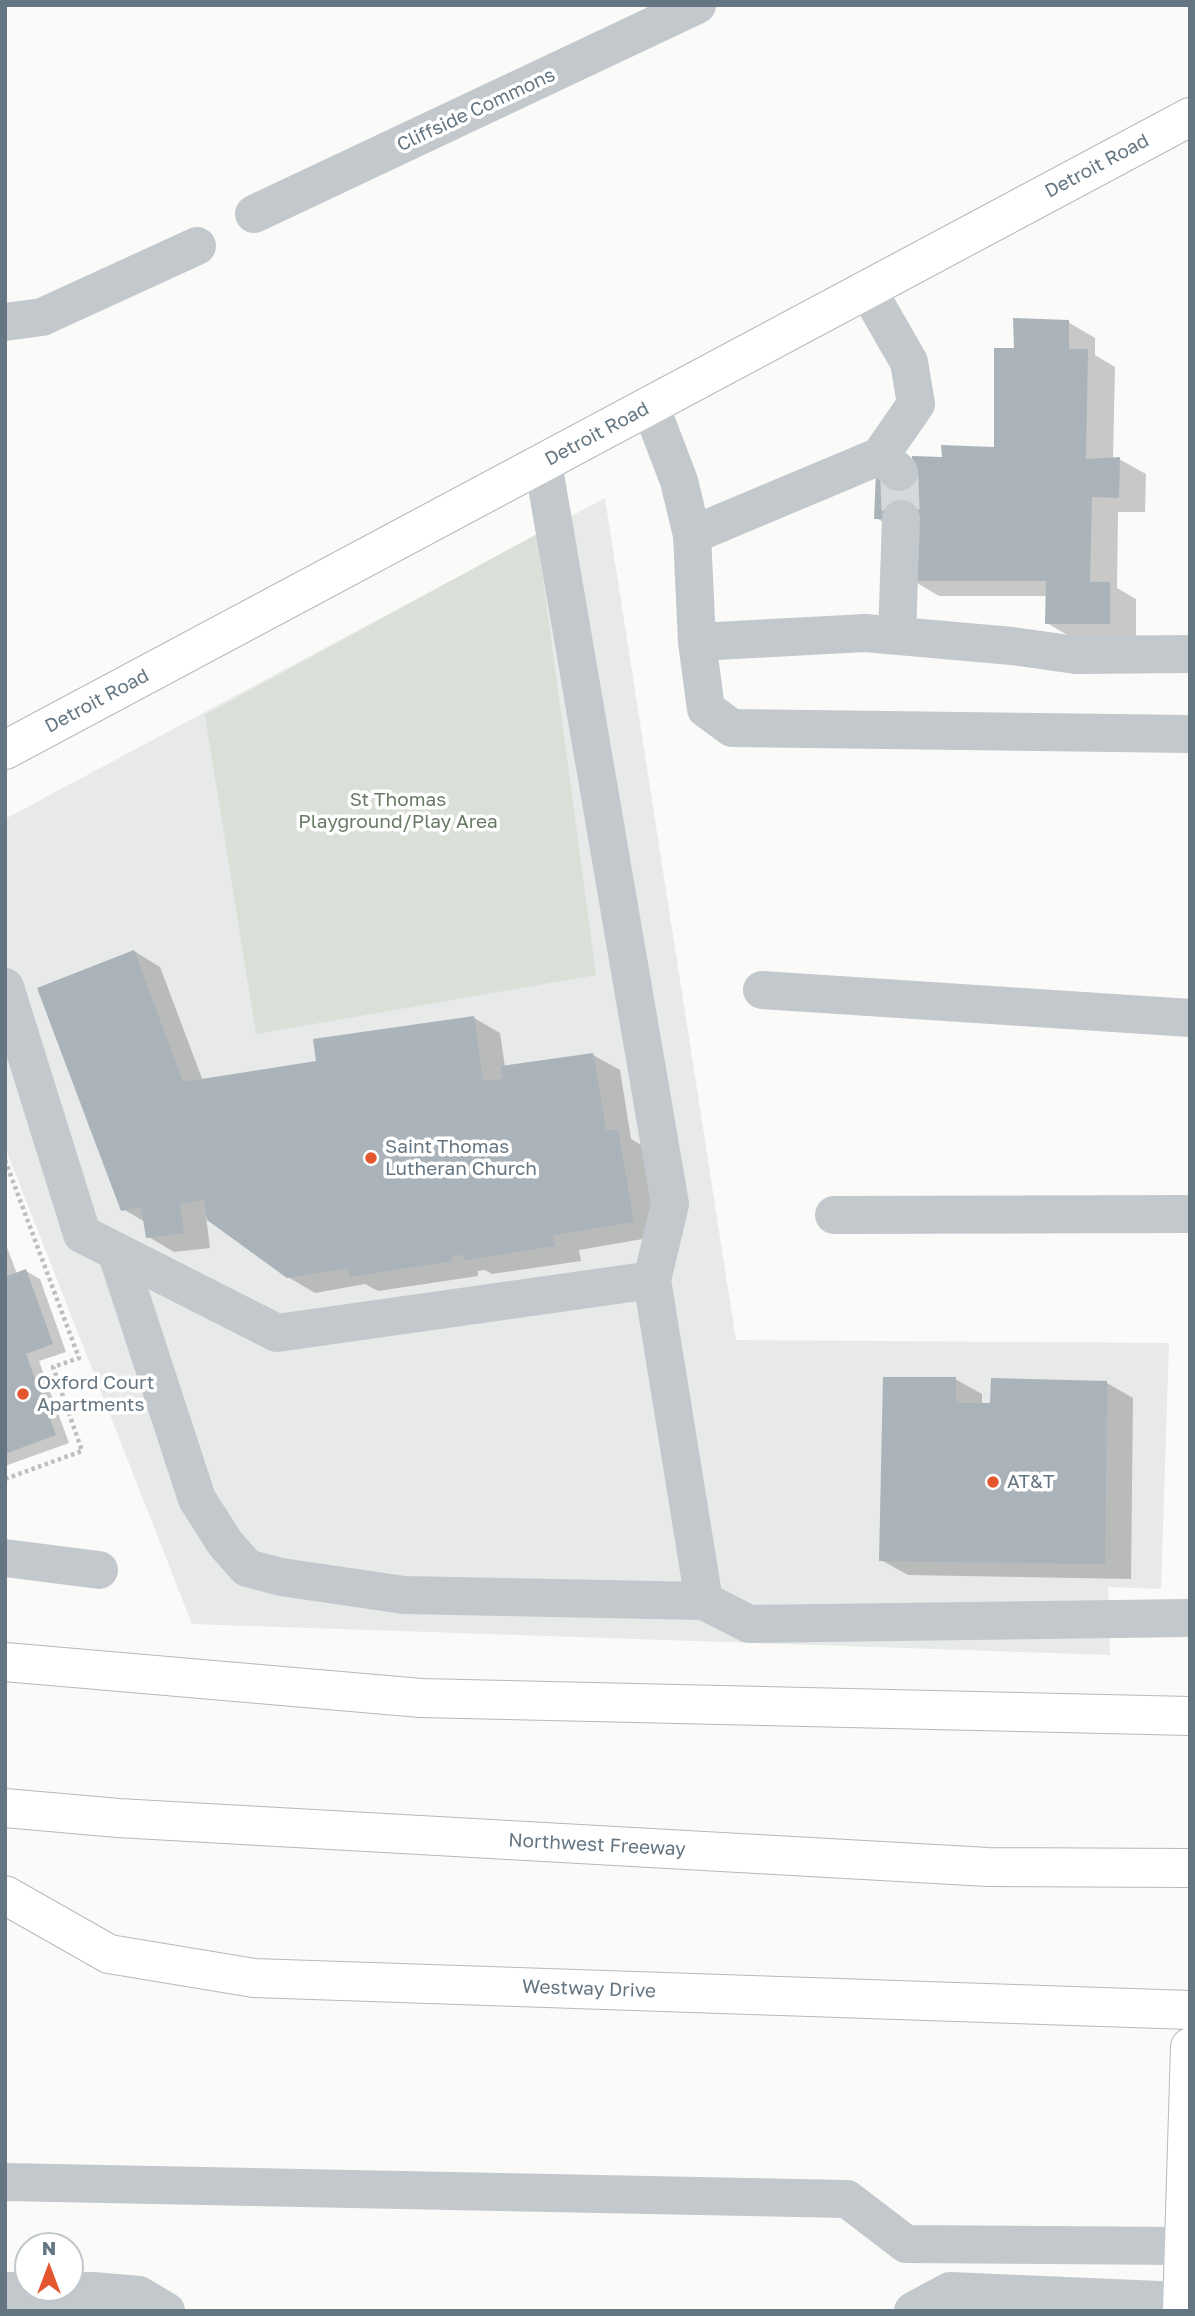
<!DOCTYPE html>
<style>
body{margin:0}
#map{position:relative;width:1195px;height:2316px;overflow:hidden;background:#fafaf8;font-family:"Golos Text",sans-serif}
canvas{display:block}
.frame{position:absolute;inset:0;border:7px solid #657683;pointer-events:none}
.north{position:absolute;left:14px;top:2232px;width:70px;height:70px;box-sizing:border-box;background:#fff;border:2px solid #c1c8cd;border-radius:50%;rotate:0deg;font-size:19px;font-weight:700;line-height:28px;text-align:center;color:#657683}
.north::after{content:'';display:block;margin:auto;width:24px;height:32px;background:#e4572e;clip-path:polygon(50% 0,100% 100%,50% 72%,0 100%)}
</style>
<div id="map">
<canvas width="1195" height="2316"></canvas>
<div class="frame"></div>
<div class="north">N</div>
</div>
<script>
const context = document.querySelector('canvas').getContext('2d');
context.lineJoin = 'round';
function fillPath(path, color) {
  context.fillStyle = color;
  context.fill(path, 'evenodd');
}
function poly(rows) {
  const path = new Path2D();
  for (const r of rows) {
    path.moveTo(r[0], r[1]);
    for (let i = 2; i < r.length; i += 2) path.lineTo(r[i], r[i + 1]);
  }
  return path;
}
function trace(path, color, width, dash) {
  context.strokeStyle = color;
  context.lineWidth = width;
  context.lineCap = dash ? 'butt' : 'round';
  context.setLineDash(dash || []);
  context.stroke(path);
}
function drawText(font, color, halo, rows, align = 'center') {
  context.font = font + ' "Golos Text",sans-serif';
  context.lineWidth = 7;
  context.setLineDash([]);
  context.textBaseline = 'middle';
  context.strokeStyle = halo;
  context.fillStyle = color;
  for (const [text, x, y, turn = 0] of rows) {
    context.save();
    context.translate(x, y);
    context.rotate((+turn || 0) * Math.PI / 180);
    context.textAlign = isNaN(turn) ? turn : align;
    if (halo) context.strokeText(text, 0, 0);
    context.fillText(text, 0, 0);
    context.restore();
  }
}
fillPath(poly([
 [605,498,736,1340,1169,1343,1161,1589,1108,1587,1110,1655,192,1624,5,1147,5,819]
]), '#e8e9e9');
fillPath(poly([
 [537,534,596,975,256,1034,205,715]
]), '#dadfd7');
fillPath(poly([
 [1068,322,1095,338,1095,355,1115,367,1113,459,1119,459,1146,474,1145,512,1118,512,1117,588,1136,599,1136,639,1074,639,1047,623,1048,596,939,596,912,580,902,533,876,518,944,459,996,449,1015,350],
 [134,951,160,967,203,1081,318,1063,474,1018,500,1033,505,1067,593,1055,620,1070,631,1139,645,1147,660,1236,579,1250,581,1261,492,1274,485,1270,478,1271,478,1276,378,1291,365,1284,315,1293,288,1277,206,1216,210,1248,174,1252,147,1236,145,1222,123,1209],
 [5,1242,17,1274,26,1271,40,1279,66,1352,39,1361,69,1443,5,1466],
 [955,1379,982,1394,982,1405,1107,1383,1133,1398,1131,1579,908,1575,881,1560]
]), '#0003');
fillPath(poly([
 [1013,318,1069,320,1069,349,1088,349,1086,459,1120,457,1119,498,1092,497,1090,582,1110,582,1110,624,1045,624,1046,581,910,581,911,519,874,519,876,472,912,473,912,456,942,457,941,445,994,447,994,348,1014,348],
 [134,950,183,1082,316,1061,313,1039,474,1016,483,1081,503,1079,501,1066,593,1053,606,1130,618,1130,634,1222,553,1235,555,1246,464,1260,463,1255,452,1256,452,1261,350,1277,348,1268,287,1278,207,1220,204,1200,180,1204,184,1233,146,1238,141,1207,121,1211,37,988],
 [26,1269,53,1344,26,1354,56,1435,5,1454,5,1271,7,1276],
 [883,1377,956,1377,956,1403,990,1403,991,1378,1107,1381,1105,1564,879,1561]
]), '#aab3b9');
trace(poly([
 [899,472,901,519]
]), '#d5d9db', 38, [38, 19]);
const major = poly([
 [5,750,1190,117],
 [5,1895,109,1954,254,1978,1190,2010],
 [1182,2311,1190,2047]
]);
const highway = poly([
 [5,1662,421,1698,1190,1716],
 [5,1808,118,1818,988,1867,1190,1868]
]);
trace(major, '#b5babe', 40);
trace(highway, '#b4b9bd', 40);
trace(poly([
 [5,1160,79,1358,53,1367,82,1451,5,1479]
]), '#bbbfc2', 4.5, [3.5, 3.5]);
trace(poly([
 [254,214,697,5],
 [867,289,909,362,916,404,880,456],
 [5,322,42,317,197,246],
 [650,405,679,481,692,535,697,642],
 [692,535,880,456,899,472],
 [897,636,901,519],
 [1190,654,1076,655,1012,646,865,633,697,642,706,709,732,728,1190,734],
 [5,987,82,1234,277,1333,652,1280,670,1204,543,463],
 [762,990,1190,1018],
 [834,1215,1190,1214],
 [116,1251,197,1499,225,1543,247,1568,281,1577,404,1595,704,1601],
 [652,1280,704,1601,749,1624,1190,1618],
 [5,1558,99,1570],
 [5,2182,847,2199,906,2244,1184,2246],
 [5,2291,93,2291,139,2295,166,2311],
 [913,2311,950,2291,1182,2301]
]), '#c3c8cc', 38);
trace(major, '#fff', 38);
trace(highway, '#fff', 38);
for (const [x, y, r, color] of [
 [371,1158,7,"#e4572e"],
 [23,1394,7,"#e4572e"],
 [993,1482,7,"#e4572e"]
]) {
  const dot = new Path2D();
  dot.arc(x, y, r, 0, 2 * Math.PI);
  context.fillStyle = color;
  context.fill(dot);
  trace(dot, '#fff', 2.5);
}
drawText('19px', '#657683', '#fff', [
 ["Cliffside Commons",476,110,-25],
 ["Detroit Road",1097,166,-28],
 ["Detroit Road",597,434,-28],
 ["Detroit Road",97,701,-28],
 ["Northwest Freeway",597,1845,3],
 ["Westway Drive",589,1989,2]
]);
drawText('19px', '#687a64', '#fff', [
 ["St Thomas",398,800],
 ["Playground/Play Area",398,822]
]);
drawText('19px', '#657683', '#fff', [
 ["Saint Thomas",385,1147],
 ["Lutheran Church",385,1169],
 ["Oxford Court",37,1383],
 ["Apartments",37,1405],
 ["AT&T",1007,1482]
], 'left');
</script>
